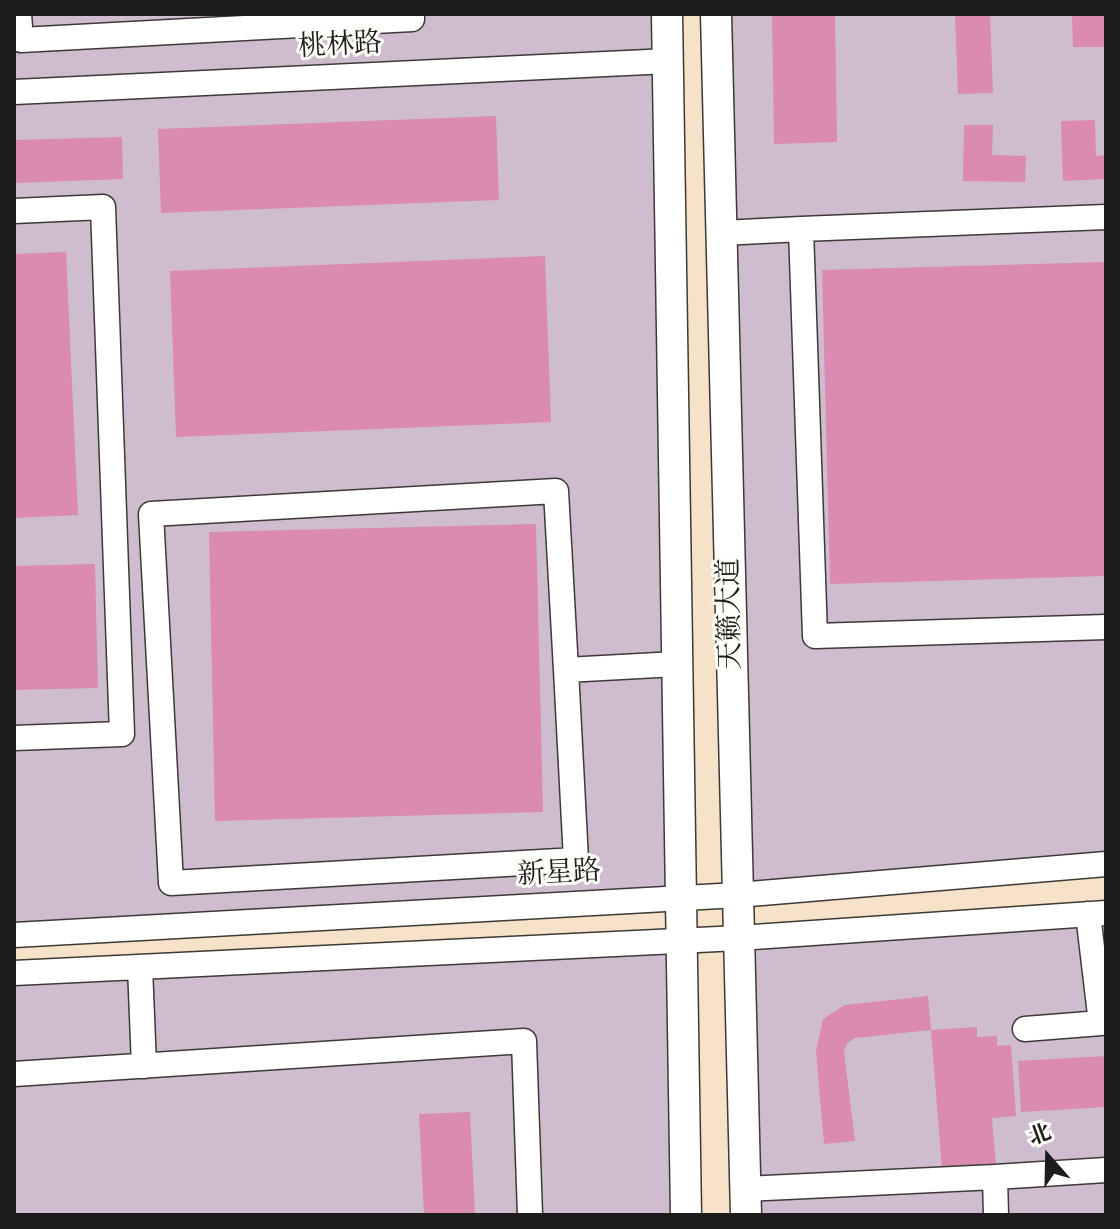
<!DOCTYPE html>
<meta charset="utf-8">
<style>
body{margin:0}
#map{position:relative;width:1120px;height:1229px;overflow:hidden;background:#f5e2c8;font-family:"IM FELL Great Primer","Noto Serif SC",serif}
canvas{display:block}
.frame{position:absolute;inset:0;border:16px solid #1c1c1c;pointer-events:none}
.north{position:absolute;left:1008px;top:1117px;width:80px;height:80px;-webkit-text-stroke:6px #fdfcf7;paint-order:stroke;rotate:340deg;font-size:22px;font-weight:700;line-height:32px;text-align:center;color:#1c1c1c}
.north::after{content:'';display:block;margin:auto;width:28px;height:36px;background:#1c1c1c;clip-path:polygon(50% 0,100% 100%,50% 72%,0 100%)}
</style>
<div id="map">
<canvas width="1120" height="1229"></canvas>
<div class="frame"></div>
<div class="north">北</div>
</div>
<script>
const context = document.querySelector('canvas').getContext('2d');
context.lineJoin = 'round';
function fillPath(path, color) {
  context.fillStyle = color;
  context.fill(path, 'evenodd');
}
function poly(rows) {
  const path = new Path2D();
  for (const r of rows) {
    path.moveTo(r[0], r[1]);
    for (let i = 2; i < r.length; i += 2) path.lineTo(r[i], r[i + 1]);
  }
  return path;
}
function trace(path, color, width, dash) {
  context.strokeStyle = color;
  context.lineWidth = width;
  context.lineCap = dash ? 'butt' : 'round';
  context.setLineDash(dash || []);
  context.stroke(path);
}
function drawText(font, color, halo, rows, align = 'center') {
  context.font = font + ' "IM FELL Great Primer","Noto Serif SC",serif';
  context.lineWidth = 6;
  context.setLineDash([]);
  context.textBaseline = 'middle';
  context.strokeStyle = halo;
  context.fillStyle = color;
  for (const [text, x, y, turn = 0] of rows) {
    context.save();
    context.translate(x, y);
    context.rotate((+turn || 0) * Math.PI / 180);
    context.textAlign = isNaN(turn) ? turn : align;
    if (halo) context.strokeText(text, 0, 0);
    context.fillText(text, 0, 0);
    context.restore();
  }
}
fillPath(poly([
 [14,14,667,14,678,897,14,935],
 [716,14,1106,14,1106,869,738,895],
 [1106,913,1106,1215,746,1215,739,938],
 [679,940,686,1215,14,1215,14,973]
]), '#cfbdcf');
fillPath(poly([
 [772,14,835,14,837,142,774,144],
 [955,14,990,14,993,93,958,94],
 [1072,14,1106,14,1106,47,1073,47],
 [496,116,499,200,161,213,158,129],
 [1095,120,1096,156,1106,155,1106,179,1063,181,1061,121],
 [964,125,993,125,992,155,1026,156,1025,182,963,181],
 [122,137,123,179,14,183,14,140],
 [66,252,78,515,14,518,14,254],
 [545,256,551,422,176,437,170,271],
 [1106,262,1106,576,830,584,822,270],
 [536,524,543,812,215,821,209,532],
 [95,564,98,688,14,690,14,566],
 [928,996,931,1030,855,1038,847,1043,844,1052,855,1141,824,1144,816,1051,823,1019,845,1005],
 [977,1027,977,1037,997,1036,997,1046,1011,1045,1016,1116,992,1118,996,1166,942,1170,931,1030],
 [1106,1056,1106,1107,1021,1112,1018,1061],
 [470,1112,475,1215,424,1215,419,1114]
]), '#da8baf');
const minor = poly([
 [19,14,21,40,412,19,412,14],
 [14,92,669,61],
 [14,211,103,207,122,734,14,738],
 [1106,217,801,229,815,636,1106,627],
 [722,233,801,229],
 [566,670,556,491,151,514,171,883,576,860,566,670,676,664],
 [14,935,738,895,1106,864],
 [140,967,144,1066],
 [14,973,739,938,1106,913],
 [1025,1029,1101,1023,1088,914],
 [14,1074,524,1041,530,1215],
 [995,1177,1106,1170],
 [745,1189,995,1177,996,1215]
]);
const major = poly([
 [667,14,686,1215],
 [716,14,746,1215]
]);
trace(minor, '#3d3a36', 27);
trace(major, '#3d3a36', 33);
trace(minor, '#fff', 24);
trace(major, '#fff', 30);
drawText('28px', '#1c1c1c', '#fdfcf7', [
 ["桃林路",340,46,-3],
 ["天籁大道",731,614,-91],
 ["新星路",559,874,-3]
]);
</script>
